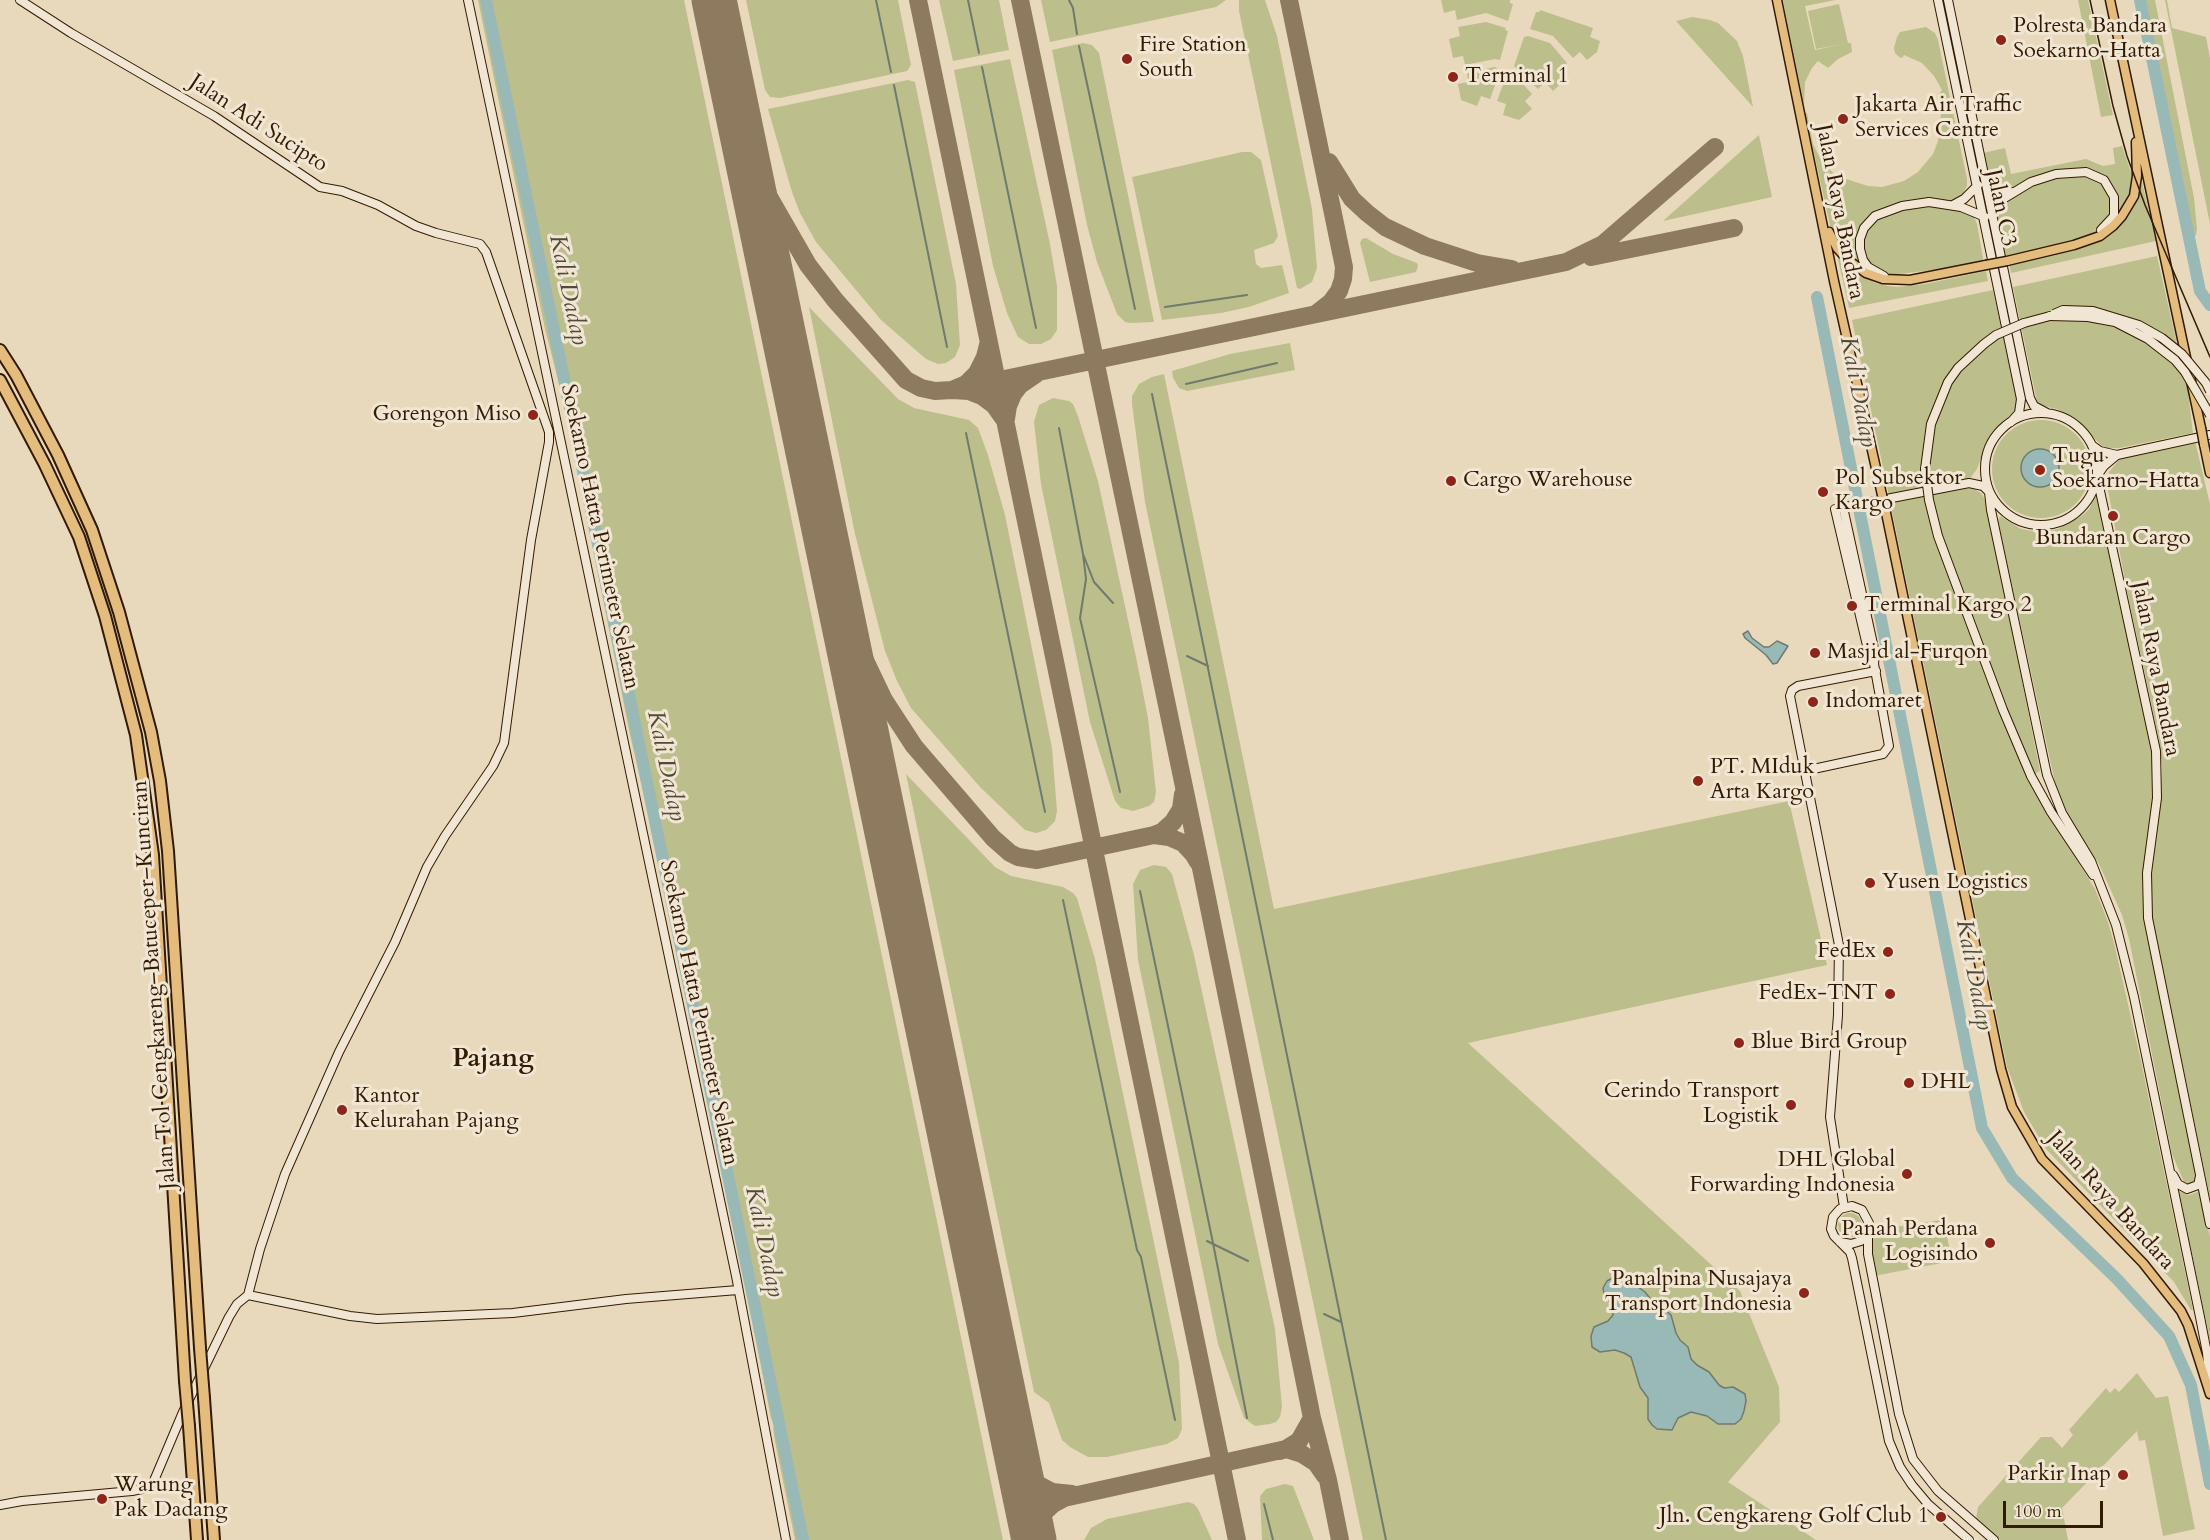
<!DOCTYPE html>
<meta charset="utf-8">
<style>
body{margin:0}
#map{position:relative;width:2210px;height:1540px;overflow:hidden;background:#e9d9bc;font-family:Cardo,serif}
canvas{display:block}
.scale{position:absolute;left:2003px;top:1501px;width:100px;height:27px;box-sizing:border-box;border:3px solid #331b01;border-top:0;padding-left:8px;font-size:18px;line-height:21px;white-space:nowrap;color:#331b01;-webkit-text-stroke:4px #f1e6d3;paint-order:stroke}
</style>
<div id="map">
<canvas width="2210" height="1540"></canvas>
<div class="scale">100 m</div>
</div>
<script>
const context = document.querySelector('canvas').getContext('2d');
context.lineJoin = 'round';
function fillPath(path, color) {
  context.fillStyle = color;
  context.fill(path, 'evenodd');
}
function poly(rows) {
  const path = new Path2D();
  for (const r of rows) {
    if (r.length === 3) {
      path.moveTo(r[0] + r[2], r[1]);
      path.arc(r[0], r[1], r[2], 0, 2 * Math.PI);
      continue;
    }
    path.moveTo(r[0], r[1]);
    for (let i = 2; i < r.length; i += 2) path.lineTo(r[i], r[i + 1]);
  }
  return path;
}
function trace(path, color, width, dash) {
  context.strokeStyle = color;
  context.lineWidth = width;
  context.lineCap = dash ? 'butt' : 'round';
  context.setLineDash(dash || []);
  context.stroke(path);
}
function drawText(font, color, halo, rows, align = 'center') {
  context.font = font + ' Cardo,serif';
  context.lineWidth = 6;
  context.setLineDash([]);
  context.textBaseline = 'middle';
  context.strokeStyle = halo;
  context.fillStyle = color;
  for (const [text, x, y, turn = 0] of rows) {
    context.save();
    context.translate(x, y);
    context.rotate((+turn || 0) * Math.PI / 180);
    context.textAlign = isNaN(turn) ? turn : align;
    if (halo) context.strokeText(text, 0, 0);
    context.fillText(text, 0, 0);
    context.restore();
  }
}
fillPath(poly([
 [478,0,684,0,1003,1540,795,1540,775,1442,773,1428,776,1426,775,1422,771,1419,746,1285,648,812,630,735,564,403,545,329],
 [746,0,898,0,911,65,907,71,780,98,770,97,765,90],
 [939,0,999,0,1009,50,953,61],
 [1041,0,1226,0,1216,7,1050,42],
 [1239,0,1265,0,1277,36,1312,209,1317,268,1312,282,1300,289,1297,288,1239,11],
 [1441,0,1510,0,1510,3,1513,4,1508,21,1486,13,1457,20,1455,10,1444,13],
 [1783,0,1836,0,1805,6,1815,50,1843,44,1816,49,1808,11,1839,4,1848,43,1851,43,1852,52,1838,59,1828,68,1818,61,1812,68,1805,82,1804,105],
 [2078,0,2088,0,2113,115,2101,117],
 [2144,0,2155,0,2194,198,2197,229,2196,235,2192,239],
 [2165,0,2167,0,2172,28,2206,37,2210,58,2210,224],
 [1540,10,1593,28,1590,37,1600,41,1597,52,1587,60,1580,52,1573,58,1553,36,1530,29,1536,12,1539,12],
 [1692,17,1710,20,1718,23,1737,41,1743,56,1753,107,1676,21],
 [1486,22,1506,28,1505,30,1508,31,1500,60,1495,59,1465,65,1463,56,1453,58,1449,39,1460,36,1458,27],
 [1926,27,1935,33,1938,40,1967,179,1967,186,1962,195,1954,200,1920,200,1907,202,1874,214,1867,219,1858,233,1855,246,1858,258,1868,272,1848,257,1832,234,1805,113,1807,113,1813,144,1820,158,1828,168,1837,176,1868,186,1882,187,1904,181,1918,172,1933,154,1938,141,1941,114,1939,94,1942,90,1934,76,1922,63,1904,55,1902,58,1899,57,1895,53,1894,48,1897,37,1900,32],
 [1528,36,1550,43,1567,63,1560,69,1567,78,1553,91,1545,82,1538,89,1514,66,1524,37],
 [1083,43,1092,45,1099,53,1154,322,1130,323,1125,322,1117,314,1097,262,1087,225,1052,50],
 [1010,59,1050,244,1057,286,1057,330,1051,339,1041,344,1029,344,1018,337,1007,313,993,266,954,70],
 [1495,67,1500,71,1490,99,1481,96,1477,106,1461,100,1458,84,1468,82,1467,73],
 [1512,72,1532,94,1525,101,1532,109,1519,120,1503,115,1506,104,1497,101,1507,74,1511,75],
 [908,80,915,82,956,284,960,345,955,357,946,363,938,364,926,359,881,320,816,242,800,213,792,192,768,109],
 [1759,135,1772,197,1663,221],
 [2122,146,2133,178,2132,186,2129,198,2114,223,2118,212,2118,199,2112,185,2099,173,2086,170,2054,171,2038,176,2011,189,1999,188,1987,178,1983,153,2005,148,2011,174,2086,159,2103,166,2115,164,2113,148],
 [1242,152,1251,152,1261,160,1278,236,1274,243,1254,250,1256,264,1261,268,1282,265,1289,293,1249,307,1221,313,1162,320,1132,177],
 [2140,174,2156,241,2011,273,2009,263,2078,248,2104,238,2117,227],
 [2075,176,2085,176,2098,181,2103,184,2111,197,2111,214,2100,230,2086,237,2005,258,1997,223,1999,206,2027,186,2056,178],
 [1942,206,1970,212,1974,217,1977,224,1984,264,1891,275,1882,273,1866,262,1862,243,1864,233,1877,219,1904,209],
 [1366,238,1393,254,1417,263,1418,266,1416,272,1370,282,1360,243,1362,239],
 [1837,255,1857,273,1875,283,1888,286,1898,287,1925,284,1986,271,1988,281,1849,308],
 [2157,256,2188,392,2193,433,2119,448,2107,448,2101,445,2071,416,2057,409,2043,406,2037,402,2013,287],
 [1993,290,2016,392,2018,404,2015,412,2000,424,1989,437,1977,469,1971,477,1961,482,1889,496,1852,320],
 [809,307,898,399,914,408,969,420,978,428,988,455,1005,515,1052,748,1057,811,1055,821,1046,830,1036,833,1025,830,980,787,911,708,897,681,885,651,855,534],
 [1290,343,1295,370,1187,391,1179,388,1173,378,1172,371,1230,354],
 [1164,374,1274,909,1789,801,1827,965,1468,1043,1740,1291,1779,1387,1780,1422,1728,1482,1816,1540,1363,1540,1145,502,1132,404,1132,396,1139,384,1152,377],
 [1053,398,1069,401,1073,404,1078,416,1098,481,1136,657,1148,718,1156,792,1154,802,1149,806,1133,811,1121,808,1115,801,1090,722,1041,484,1034,422,1039,405],
 [2041,469,49],
 [2195,441,2210,504,2210,1198,2153,923,2150,889,2161,800,2162,766,2158,735,2126,586,2108,490,2109,472,2123,455],
 [1966,487,1972,488,1981,493,1986,501,2040,771,2027,778,2095,889,2108,922,2114,943,2141,1061,2193,1310,2191,1310,2174,1282,2046,1149,2024,1112,2007,1067,1890,502],
 [2096,496,2100,497,2150,735,2154,791,2153,817,2143,884,2144,907,2197,1176,2194,1182,2190,1184,2184,1182,2172,1154,2129,939,2122,915,2099,864,2083,842,2067,814,2056,787,1998,521,2000,516,2021,529,2039,532,2058,529,2083,515,2089,509],
 [906,774,995,867,1011,876,1063,887,1073,893,1077,898,1095,959,1179,1363,1182,1429,1178,1438,1167,1444,1107,1457,1088,1457,1070,1447,1062,1440,1049,1403,1034,1392],
 [1154,865,1166,867,1172,874,1194,955,1275,1329,1282,1407,1280,1417,1276,1422,1270,1424,1255,1426,1244,1418,1218,1344,1138,960,1133,884,1140,870],
 [2179,1191,2189,1195,2200,1191,2210,1237,2210,1340],
 [1850,1225,12],
 [1941,1220,1944,1222,1952,1261,1874,1276,1870,1244,1876,1235,1888,1228],
 [2137,1373,2156,1398,2168,1396,2195,1529,2163,1536,2145,1440,2139,1441,2137,1431,2062,1508,2068,1540,2000,1540,1976,1519,1978,1507,2041,1437,2052,1437,2062,1448,2073,1435,2069,1430,2106,1388,2110,1393,2115,1388,2119,1392],
 [1285,1484,1293,1486,1314,1540,1262,1540,1260,1496,1266,1489],
 [1188,1502,1194,1504,1198,1509,1212,1540,1084,1540,1091,1528,1107,1519]
]), '#bcbe8c');
const water = poly([
 [2040,468,19],
 [1748,631,1752,638,1764,647,1769,647,1777,641,1788,646,1777,663,1773,664,1766,655,1745,638,1743,634,1748,631],
 [1614,1277,1622,1278,1634,1284,1645,1292,1656,1306,1664,1309,1671,1315,1676,1333,1680,1340,1688,1347,1691,1359,1697,1365,1709,1372,1719,1385,1724,1388,1733,1387,1745,1394,1746,1401,1744,1411,1741,1419,1735,1424,1718,1424,1707,1416,1691,1412,1678,1418,1672,1430,1657,1429,1652,1425,1648,1419,1648,1398,1640,1387,1631,1357,1624,1353,1615,1350,1600,1352,1592,1347,1591,1336,1594,1327,1608,1321,1613,1315,1612,1305,1604,1294,1603,1288,1607,1281,1614,1277]
]);
fillPath(water, '#99b9b7');
trace(water, '#707a6e', 1.5);
trace(poly([
 [876,0,891,72],
 [968,0,979,53],
 [1069,0,1073,8,1077,34],
 [1079,46,1135,309],
 [982,67,1036,328],
 [894,85,947,347],
 [1165,307,1247,295],
 [1186,384,1277,363],
 [1152,394,1386,1540],
 [1059,428,1083,554,1094,582,1113,603],
 [966,433,1045,812],
 [1083,554,1086,579,1080,618,1120,792],
 [1187,656,1208,666],
 [1140,891,1213,1243,1247,1418],
 [1063,900,1137,1250,1141,1257,1175,1420],
 [1207,1241,1248,1261],
 [1324,1314,1341,1322],
 [1264,1504,1273,1540]
]), '#707a6e', 2);
trace(poly([
 [486,0,803,1540],
 [2140,0,2200,291,2210,305],
 [1817,297,1982,1128,2012,1178,2117,1279,2169,1336,2191,1385,2210,1484]
]), '#99b9b7', 12);
trace(poly([
 [717,0,724,49],
 [918,0,1237,1540],
 [1020,0,1202,873,1312,1418,1328,1480,1340,1540],
 [1289,0,1344,267,1343,279,1339,291,1331,302,1317,313],
 [737,110,769,197,808,265,835,300,906,380,921,388,935,391,952,390,1566,262,1603,244,1715,147],
 [1329,162,1352,199,1367,213,1385,227,1425,246,1477,263,1512,269],
 [1591,257,1734,228],
 [988,345,985,357,977,373,966,384,952,390,969,391,982,396,994,405,1004,419],
 [1006,419,1008,406,1013,394,1020,385,1036,374],
 [835,584,864,658,884,700,914,746,993,838,1010,853,1018,857,1037,860,1154,835,1162,832,1173,822,1181,809,1183,794],
 [1154,835,1169,837,1183,843,1194,855,1198,862],
 [1279,1451,1286,1449,1302,1454,1316,1463,1325,1476],
 [1016,1456,1024,1471,1037,1484,1052,1492,1072,1494],
 [1034,1540,1035,1529,1041,1515,1053,1504,1064,1498,1286,1449,1299,1441,1312,1418]
]), '#8e7a5e', 18);
trace(poly([
 [714,0,1034,1540]
]), '#8e7a5e', 45);
const secondary = poly([
 [20,0,71,33,214,116,320,187,342,191,378,205,416,226,436,233,480,244,486,252,549,432,549,442,531,540,504,743,493,766,445,836,427,867,395,942,339,1052,285,1174,260,1249,248,1295],
 [468,0,736,1276,786,1540],
 [1938,0,2021,399,2019,413,2011,422],
 [1948,0,2030,398,2034,406,2047,413],
 [1987,184,1997,192,2011,192],
 [1953,205,1964,199,1978,185],
 [1993,214,2003,199,2031,182,2056,174,2086,172,2104,180,2114,197,2114,216,2101,230],
 [1884,276,1868,267,1863,260,1860,249,1860,239,1864,228,1875,216,1902,206,1929,202,1961,207,1985,217],
 [2024,323,2050,316],
 [2041,469,56],
 [2093,446,2100,451,2117,455],
 [2097,476,2104,466,2117,455,2210,435],
 [2097,477,2156,751,2157,798,2147,873,2148,918,2210,1224],
 [1874,664,1869,654,1835,509,1969,483,1983,486,1989,492,1991,510,2047,775,2062,813,2091,861,2116,925,2134,997,2200,1317,2207,1353,2210,1385],
 [1804,771,1883,754,1889,746,1874,664,1875,653,1843,507],
 [2031,776,2051,812,2093,875],
 [2173,1175,2178,1184,2187,1189,2198,1185,2200,1176],
 [1844,1207,1830,1117,1838,1015,1839,945,1790,696,1792,690,1798,686,1876,671],
 [1868,1233,1868,1254,1899,1414,1913,1459,1938,1491,1994,1540],
 [1840,1242,1851,1244,1861,1241,1865,1237,1869,1223,1862,1210,1852,1206,1840,1209,1833,1217,1831,1229,1834,1236,1850,1252,1852,1258,1889,1441,1900,1467,1912,1485,1928,1504,1969,1540],
 [0,1505,22,1501,132,1491,146,1488,153,1483,183,1412,229,1317,237,1304,248,1295,350,1316,377,1319,513,1313,626,1299,738,1290]
]);
const primary = poly([
 [1777,0,1834,281,1882,495],
 [2110,0,2201,428],
 [1829,232,1837,248,1848,260,1866,273,1883,279,1910,280,1986,265],
 [2007,261,2074,245,2100,236,2113,226,2122,216,2134,196,2137,176,2136,142],
 [2204,444,2210,473],
 [1885,508,2001,1069,2012,1107,2042,1159,2143,1263,2181,1311,2188,1325,2210,1394]
]);
const highway = poly([
 [0,350,16,375,58,455,92,530,119,612,151,732,160,781,168,851,200,1348],
 [0,380,45,465,79,537,105,616,136,735,153,855,185,1381],
 [204,1398,214,1540],
 [189,1426,197,1540]
]);
trace(secondary, '#331b01', 10);
trace(primary, '#331b01', 11);
trace(highway, '#331b01', 14);
trace(secondary, '#f1e6d3', 8);
trace(primary, '#e4bc7e', 8);
trace(highway, '#e4bc7e', 10);
trace(poly([
 [2090,0,2113,106,2127,156,2145,205,2210,357]
]), '#331b01', 1.5);
const secondaryBridge = poly([
 [2054,314,2063,310,2093,311,2139,325,2162,338,2182,354,2206,383,2210,391],
 [2050,316,2088,317,2115,322,2148,339,2175,360,2185,372,2210,415],
 [2024,323,1996,335,1984,344,1958,368,1948,382,1931,424,1925,469,1929,500,1938,536,2003,710,2031,776]
]);
const primaryBridge = poly([
 [1986,265,2007,261],
 [2201,428,2204,444],
 [1882,495,1885,508]
]);
const highwayBridge = poly([
 [200,1348,204,1398],
 [185,1381,189,1426]
]);
trace(secondaryBridge, '#331b01', 10, []);
trace(primaryBridge, '#331b01', 11, []);
trace(highwayBridge, '#331b01', 14, []);
trace(secondaryBridge, '#f1e6d3', 8);
trace(primaryBridge, '#e4bc7e', 8);
trace(highwayBridge, '#e4bc7e', 10);
for (const [x, y, r, color] of [
 [2001,40,6,"#8f2418"],
 [1127,59,6,"#8f2418"],
 [1453,77,6,"#8f2418"],
 [1843,119,6,"#8f2418"],
 [533,415,6,"#8f2418"],
 [2040,470,6,"#8f2418"],
 [1451,481,6,"#8f2418"],
 [1823,492,6,"#8f2418"],
 [2113,516,6,"#8f2418"],
 [1852,606,6,"#8f2418"],
 [1815,653,6,"#8f2418"],
 [1813,702,6,"#8f2418"],
 [1698,781,6,"#8f2418"],
 [1870,883,6,"#8f2418"],
 [1888,952,6,"#8f2418"],
 [1890,994,6,"#8f2418"],
 [1739,1043,6,"#8f2418"],
 [1909,1083,6,"#8f2418"],
 [1791,1105,6,"#8f2418"],
 [342,1110,6,"#8f2418"],
 [1907,1174,6,"#8f2418"],
 [1990,1243,6,"#8f2418"],
 [1804,1293,6,"#8f2418"],
 [2123,1475,6,"#8f2418"],
 [102,1499,6,"#8f2418"],
 [1941,1517,6,"#8f2418"]
]) {
  const dot = new Path2D();
  dot.arc(x, y, r, 0, 2 * Math.PI);
  context.fillStyle = color;
  context.fill(dot);
  trace(dot, '#f1e6d3', 2);
}
drawText('22px', '#331b01', '#f1e6d3', [
 ["Polresta Bandara",2013,27],
 ["Soekarno-Hatta",2013,52],
 ["Fire Station",1139,46],
 ["South",1139,71],
 ["Terminal 1",1465,77],
 ["Jakarta Air Traffic",1855,106],
 ["Services Centre",1855,131],
 ["Gorengon Miso",521,415,"right"],
 ["Tugu",2052,457],
 ["Soekarno-Hatta",2052,482],
 ["Pol Subsektor",1835,479],
 ["Kargo",1835,504],
 ["Cargo Warehouse",1463,481],
 ["Bundaran Cargo",2113,539,"center"],
 ["Terminal Kargo 2",1864,606],
 ["Masjid al-Furqon",1827,653],
 ["Indomaret",1825,702],
 ["PT. MIduk",1710,768],
 ["Arta Kargo",1710,793],
 ["Yusen Logistics",1882,883],
 ["FedEx",1876,952,"right"],
 ["FedEx-TNT",1878,994,"right"],
 ["Blue Bird Group",1751,1043],
 ["DHL",1921,1083],
 ["Cerindo Transport",1779,1092,"right"],
 ["Logistik",1779,1117,"right"],
 ["Kantor",354,1097],
 ["Kelurahan Pajang",354,1122],
 ["DHL Global",1895,1161,"right"],
 ["Forwarding Indonesia",1895,1186,"right"],
 ["Panah Perdana",1978,1230,"right"],
 ["Logisindo",1978,1255,"right"],
 ["Panalpina Nusajaya",1792,1280,"right"],
 ["Transport Indonesia",1792,1305,"right"],
 ["Parkir Inap",2111,1475,"right"],
 ["Warung",114,1486],
 ["Pak Dadang",114,1511],
 ["Jln. Cengkareng Golf Club 1",1929,1517,"right"]
], 'left');
drawText('22px', '#331b01', '#f1e6d3', [
 ["Jalan Adi Sucipto",258,124,33],
 ["Jalan C3",2000,208,78],
 ["Jalan Raya Bandara",1839,212,79],
 ["Soekarno Hatta Perimeter Selatan",599,537,78],
 ["Jalan Raya Bandara",2155,669,79],
 ["Jalan Tol Cengkareng–Batuceper–Kunciran",155,985,-94],
 ["Soekarno Hatta Perimeter Selatan",698,1013,78],
 ["Jalan Raya Bandara",2110,1201,48]
]);
drawText('italic 24px', '#524a38', '#f1e6d3', [
 ["Kali Dadap",567,290,78],
 ["Kali Dadap",1857,392,79],
 ["Kali Dadap",665,766,78],
 ["Kali Dadap",1973,975,79],
 ["Kali Dadap",763,1242,78]
]);
drawText('bold 26px', '#331b01', '#f1e6d3', [
 ["Pajang",493,1060]
]);
</script>
